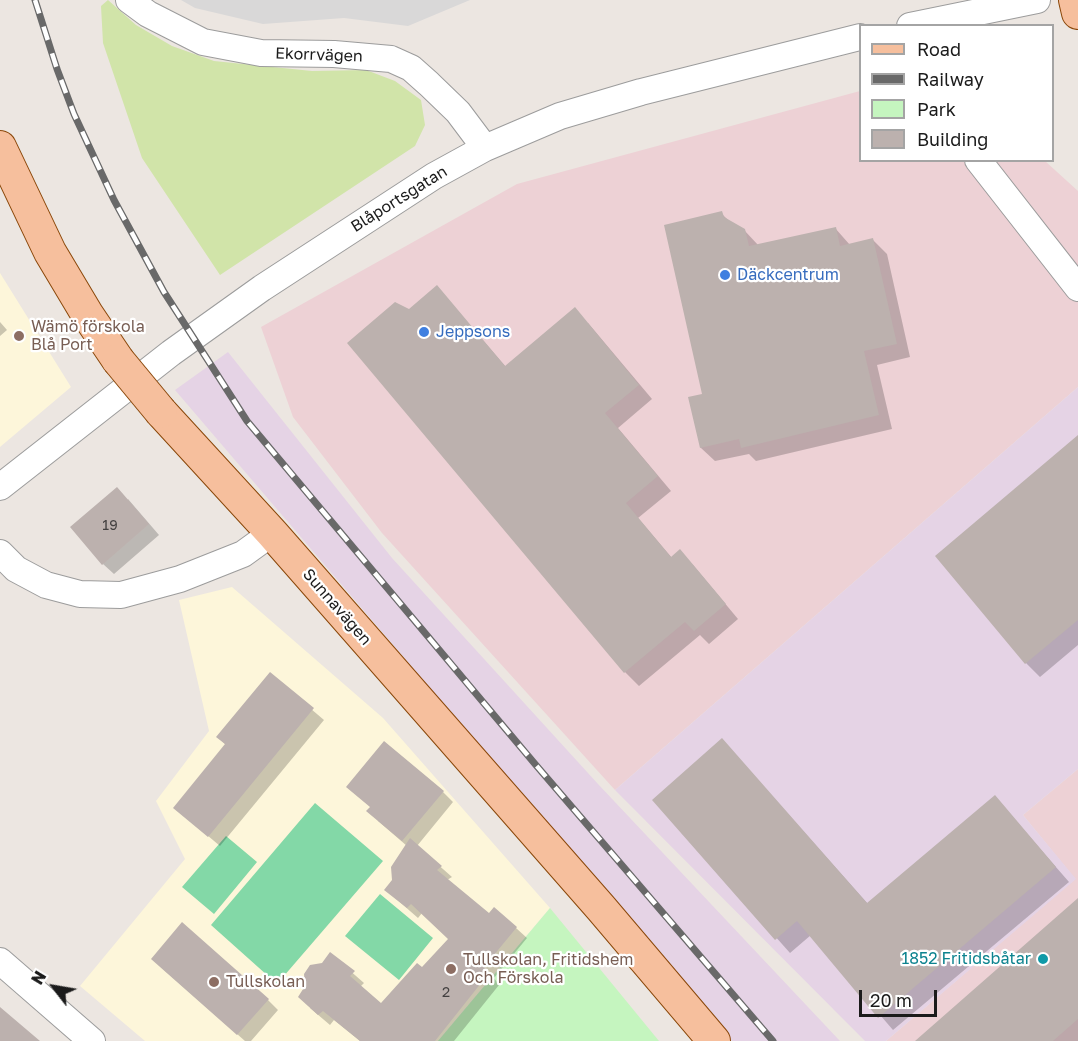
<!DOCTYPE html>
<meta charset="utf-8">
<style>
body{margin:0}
#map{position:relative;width:1078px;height:1041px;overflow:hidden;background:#ece6e1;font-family:"Golos Text",sans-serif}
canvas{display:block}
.legend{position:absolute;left:859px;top:24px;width:195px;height:138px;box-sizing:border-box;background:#fff;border:2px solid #a4a4a4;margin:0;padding:8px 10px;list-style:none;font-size:18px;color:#1b1b1b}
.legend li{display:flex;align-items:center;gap:12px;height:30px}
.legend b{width:30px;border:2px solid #a4a4a4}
.north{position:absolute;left:24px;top:957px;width:60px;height:60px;-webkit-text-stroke:4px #fff;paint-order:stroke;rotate:301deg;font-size:16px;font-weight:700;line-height:24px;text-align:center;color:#1b1b1b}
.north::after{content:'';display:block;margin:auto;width:21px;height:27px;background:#1b1b1b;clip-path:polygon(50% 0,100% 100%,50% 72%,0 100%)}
.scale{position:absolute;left:859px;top:990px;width:78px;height:27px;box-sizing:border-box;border:3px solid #1b1b1b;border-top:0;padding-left:8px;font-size:18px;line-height:21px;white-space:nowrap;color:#1b1b1b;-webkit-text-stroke:4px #fff;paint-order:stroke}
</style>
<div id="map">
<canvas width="1078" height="1041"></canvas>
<ul class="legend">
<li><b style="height:8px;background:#f6bf9d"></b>Road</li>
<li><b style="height:8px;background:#696969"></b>Railway</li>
<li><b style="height:16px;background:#c5f5bf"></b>Park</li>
<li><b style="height:16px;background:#bcb1ae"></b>Building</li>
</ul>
<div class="north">N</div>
<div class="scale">20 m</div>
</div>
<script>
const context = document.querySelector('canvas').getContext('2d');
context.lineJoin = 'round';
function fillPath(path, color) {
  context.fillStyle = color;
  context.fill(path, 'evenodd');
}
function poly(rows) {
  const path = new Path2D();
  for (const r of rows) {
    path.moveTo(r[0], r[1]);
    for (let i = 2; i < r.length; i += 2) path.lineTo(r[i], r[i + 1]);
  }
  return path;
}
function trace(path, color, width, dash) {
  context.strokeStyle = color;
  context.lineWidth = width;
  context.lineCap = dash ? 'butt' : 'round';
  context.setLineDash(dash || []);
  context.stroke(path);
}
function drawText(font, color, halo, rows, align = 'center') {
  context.font = font + ' "Golos Text",sans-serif';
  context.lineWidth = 4.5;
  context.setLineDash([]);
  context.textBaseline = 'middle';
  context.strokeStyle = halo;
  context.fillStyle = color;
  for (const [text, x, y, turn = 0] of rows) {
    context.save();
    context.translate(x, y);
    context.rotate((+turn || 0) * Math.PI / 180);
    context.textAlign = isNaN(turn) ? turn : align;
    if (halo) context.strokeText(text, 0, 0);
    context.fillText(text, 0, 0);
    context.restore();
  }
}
fillPath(poly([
 [181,0,470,0,408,26,344,18,263,24,195,8]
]), '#d9d8d8');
fillPath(poly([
 [860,91,860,160,1045,161,1078,191,1078,387,615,790,382,533,293,417,261,327,517,184],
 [1078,769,1078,1041,886,1041,1075,879,1023,815]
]), '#edd1d5');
fillPath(poly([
 [228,352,392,558,598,784,840,1041,732,1041,175,390],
 [1078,387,1078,769,1023,815,1076,879,886,1041,865,1041,615,790]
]), '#e5d3e5');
fillPath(poly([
 [0,273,71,387,0,447],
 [232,587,383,718,550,908,438,1041,145,1041,80,986,185,859,156,801,209,731,179,600]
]), '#fdf6da');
fillPath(poly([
 [108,0,136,25,172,46,214,61,312,71,366,70,395,81,421,100,425,125,415,146,220,275,142,158,103,43,101,6]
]), '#d1e4a9');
fillPath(poly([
 [550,908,659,1041,438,1041]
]), '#c5f5bf');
fillPath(poly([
 [315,803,383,861,277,984,211,925],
 [226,836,257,862,214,914,182,887],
 [380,894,433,938,399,980,345,936]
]), '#83d8a7');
fillPath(poly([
 [721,213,730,222,744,230,759,246,835,228,850,245,873,240,887,254,910,357,877,365,892,429,756,461,749,454,715,461,701,448],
 [437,287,506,367,588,323,652,399,618,428,671,491,638,518,672,558,693,565,738,619,709,644,700,635,639,686,625,672,349,343,409,311],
 [0,322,7,330,0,336],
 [1078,437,1078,645,1040,677,1026,663,937,557],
 [128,499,159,535,114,574,103,564],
 [270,674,324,720,220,846,175,808,226,745,218,737],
 [722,740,868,904,995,797,1069,882,893,1030,811,935,790,953,654,800],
 [443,792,453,802,417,846,452,877,447,880,489,915,516,928,527,938,494,978,499,985,454,1041,360,1041,334,1020,330,1025,310,1008,322,964,331,954,364,983,360,987,382,1005,422,969,450,939,422,913,418,918,386,890,394,881,407,846,378,821],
 [1078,900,1078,1041,928,1041],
 [163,969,268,1000,278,1010,251,1041,245,1041]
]), '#0003');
fillPath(poly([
 [722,211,724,217,745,229,749,246,836,227,840,246,873,238,897,344,864,351,879,415,741,448,739,439,700,448,688,397,702,394,664,225],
 [437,285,505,366,575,307,639,385,605,413,658,476,626,503,671,557,680,549,726,604,694,631,685,622,624,673,347,343,395,302,409,309],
 [1078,435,1078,620,1025,664,935,556],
 [117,487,149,524,102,565,70,527],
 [270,672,314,708,208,837,173,808,225,744,216,737],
 [722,738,867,903,995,795,1056,867,878,1018,797,921,775,940,652,800],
 [384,741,444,791,402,841,366,811,370,807,346,787],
 [410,838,442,866,437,870,489,913,494,907,517,927,484,967,489,973,435,1041,360,1041,323,1011,318,1015,298,997,305,986,304,974,310,965,322,963,330,952,355,971,350,976,381,1003,417,963,422,967,448,939,411,904,407,908,384,890,392,880,391,867],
 [1078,898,1078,1019,1053,1041,915,1041],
 [182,922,269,999,237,1035,151,959],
 [0,1007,40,1041,0,1041]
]), '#bcb1ae');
const minor = poly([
 [129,0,148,14,203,42,261,53,334,54,391,59,411,68,429,84,458,112,485,148],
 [910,26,1037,0],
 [978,160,1078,288],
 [0,487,171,353,262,288,434,176,485,148,560,116,641,92,860,37],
 [0,553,16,569,46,585,80,594,121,595,180,579,243,554,272,533],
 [0,961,92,1041]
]);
const major = poly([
 [1075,0,1078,13],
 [0,147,50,252,87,314,118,360],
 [161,412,272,533,601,908,714,1041]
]);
trace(minor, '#9c9c9c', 28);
trace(major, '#8a4709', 34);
trace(minor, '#fff', 26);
trace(major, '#f6bf9d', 32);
const rail = poly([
 [35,0,57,69,74,114,114,200,164,292,247,421,535,764,773,1041]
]);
trace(rail, '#696969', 7);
trace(rail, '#fff', 4.5, [14]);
const majorBridge = poly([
 [118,360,161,412]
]);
trace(majorBridge, '#8a4709', 34, []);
trace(majorBridge, '#f6bf9d', 32);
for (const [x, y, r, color] of [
 [725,275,6,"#3f7fe0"],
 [424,332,6,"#3f7fe0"],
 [19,336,6,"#8d6e63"],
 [1043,959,6,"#0f9aa8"],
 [451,969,6,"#8d6e63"],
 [214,982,6,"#8d6e63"]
]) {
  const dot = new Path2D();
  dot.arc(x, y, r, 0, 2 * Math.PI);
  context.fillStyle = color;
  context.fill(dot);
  trace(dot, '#fff', 2);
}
drawText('14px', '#434040', null, [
 ["19",110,526],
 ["2",446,993]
]);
drawText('16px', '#1b1b1b', '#fff', [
 ["Ekorrvägen",319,55,2],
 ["Blåportsgatan",399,199,-32],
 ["Sunnavägen",337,607,49]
]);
drawText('16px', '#366cbe', '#fff', [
 ["Däckcentrum",737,275],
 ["Jeppsons",436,332]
], 'left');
drawText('16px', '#785e54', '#fff', [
 ["Wämö förskola",31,327],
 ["Blå Port",31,345],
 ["Tullskolan, Fritidshem",463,960],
 ["Och Förskola",463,978],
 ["Tullskolan",226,982]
], 'left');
drawText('16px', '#0d838f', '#fff', [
 ["1852 Fritidsbåtar",1031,959]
], 'right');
</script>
